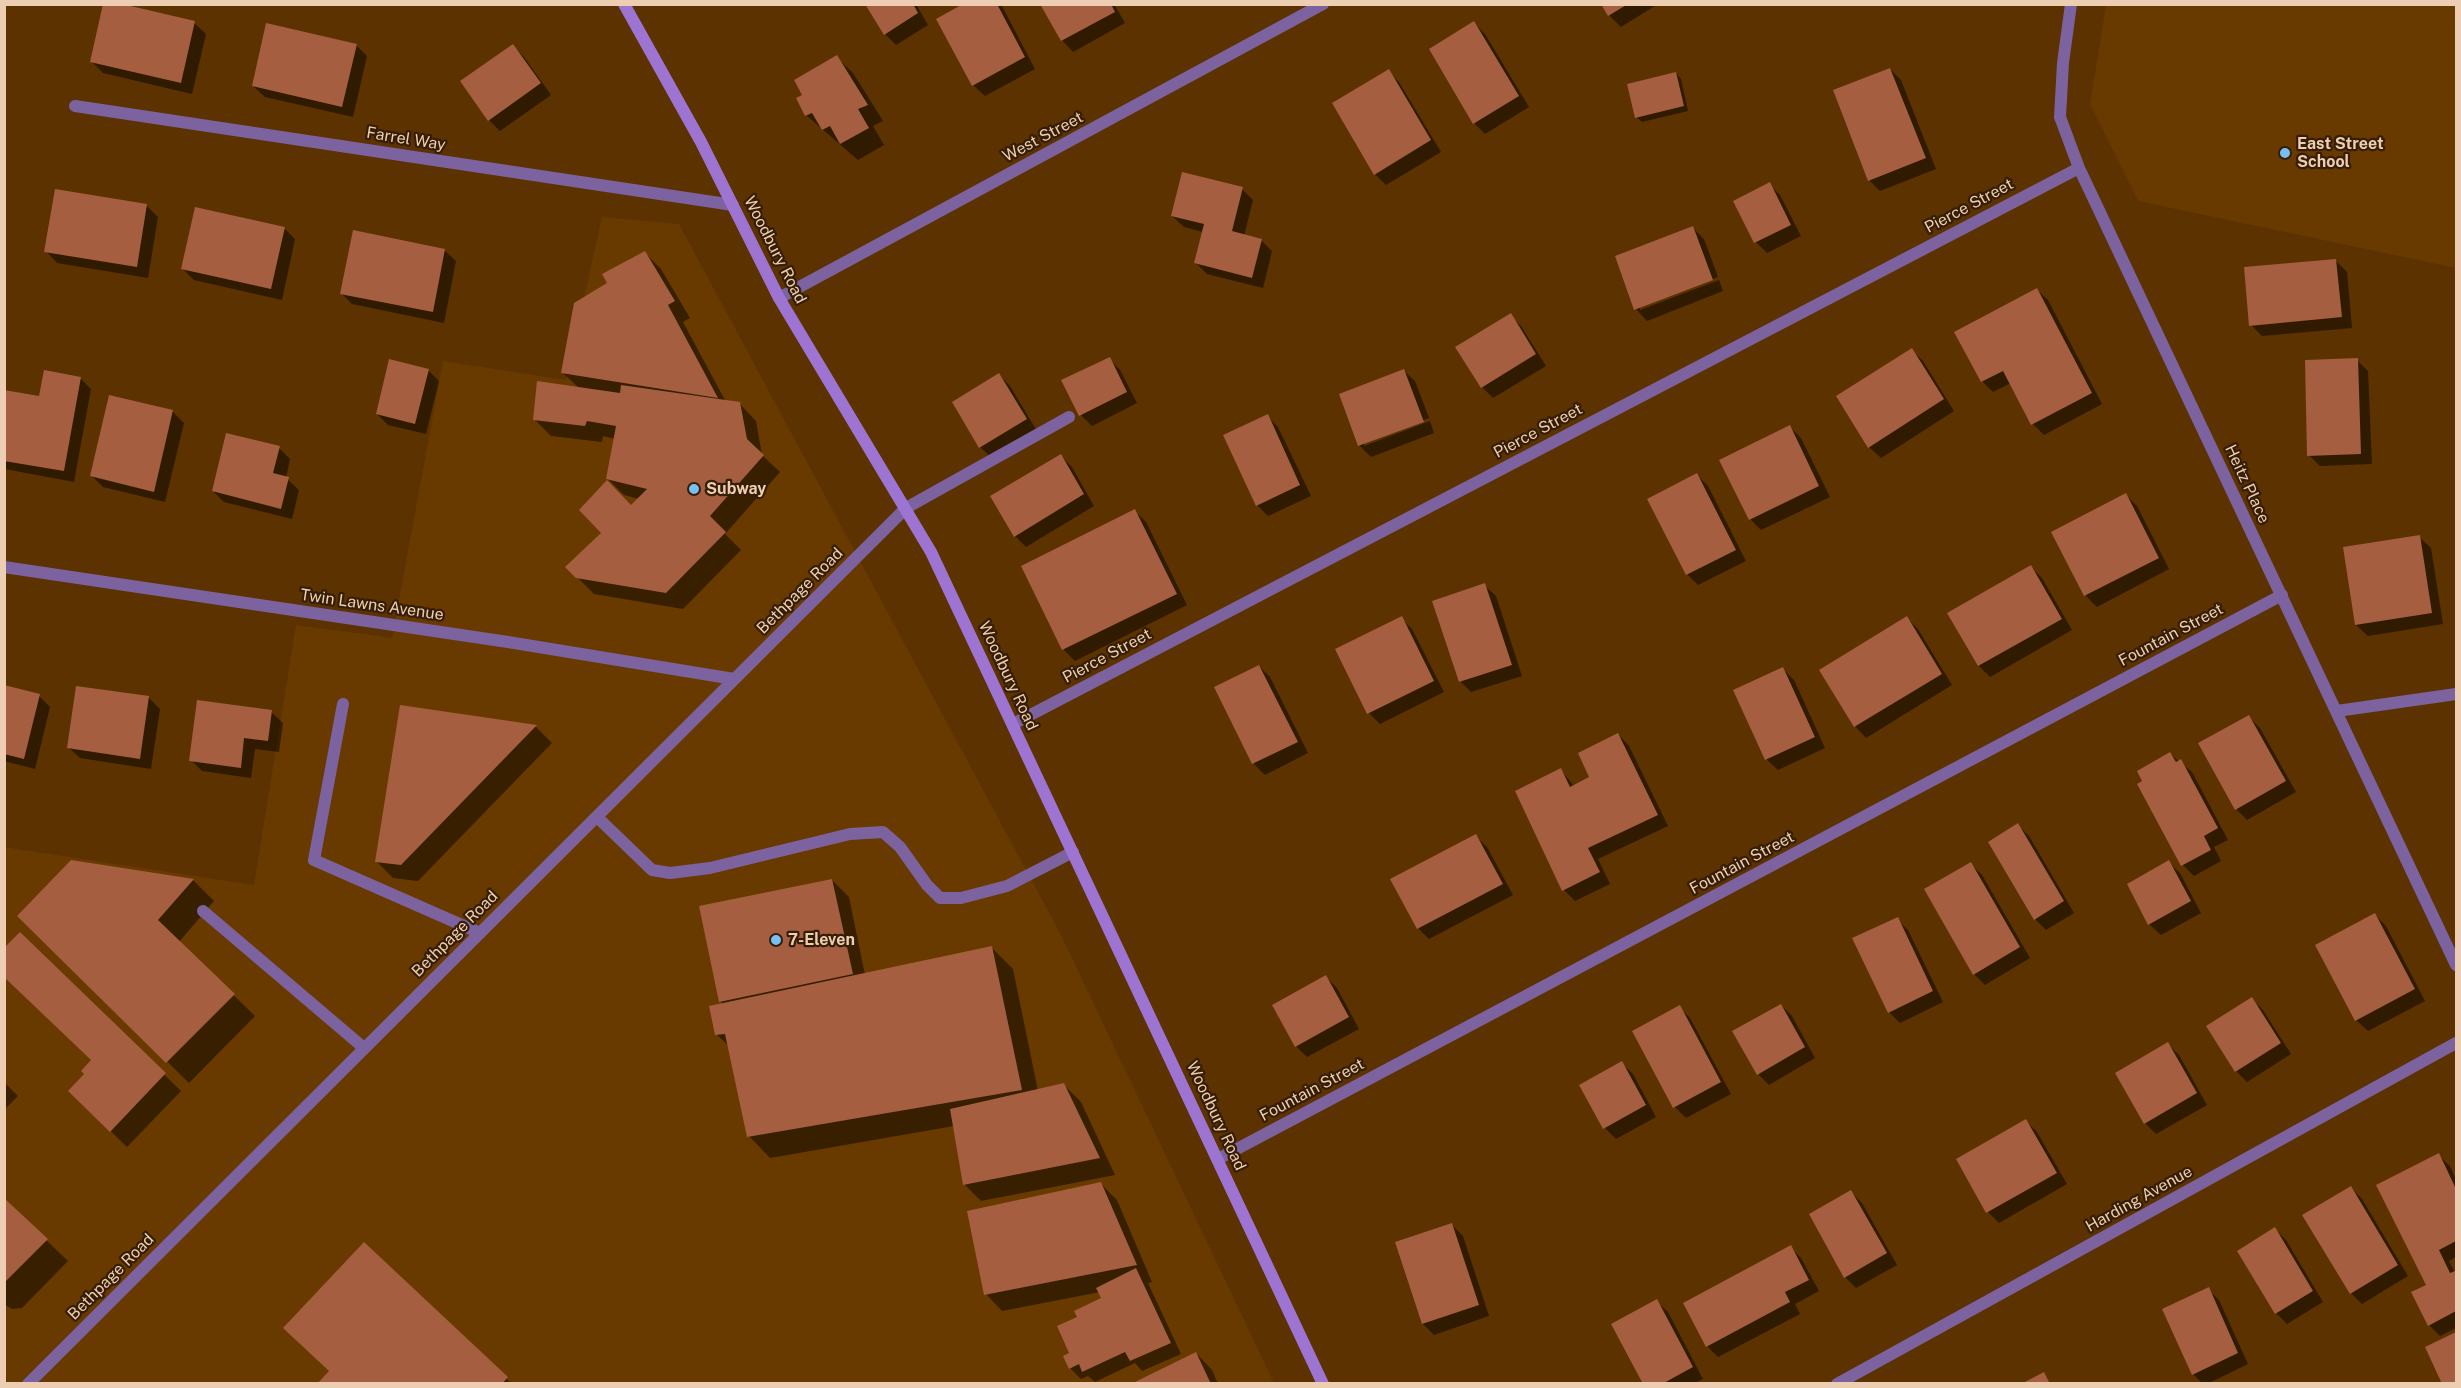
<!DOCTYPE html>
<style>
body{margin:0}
#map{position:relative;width:2461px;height:1388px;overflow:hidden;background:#5b3200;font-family:"Public Sans",sans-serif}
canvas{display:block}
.frame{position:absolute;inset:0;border:6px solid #edceb2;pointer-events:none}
</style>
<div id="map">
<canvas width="2461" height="1388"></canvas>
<div class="frame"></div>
</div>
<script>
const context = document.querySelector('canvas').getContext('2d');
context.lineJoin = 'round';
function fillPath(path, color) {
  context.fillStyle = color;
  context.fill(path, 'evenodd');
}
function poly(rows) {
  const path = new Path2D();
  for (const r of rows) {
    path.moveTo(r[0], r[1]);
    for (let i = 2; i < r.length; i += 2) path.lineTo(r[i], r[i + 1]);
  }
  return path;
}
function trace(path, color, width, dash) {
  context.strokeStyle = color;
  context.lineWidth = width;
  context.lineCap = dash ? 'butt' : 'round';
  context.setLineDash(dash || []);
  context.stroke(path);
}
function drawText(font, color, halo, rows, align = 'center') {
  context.font = font + ' "Public Sans",sans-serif';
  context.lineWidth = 4.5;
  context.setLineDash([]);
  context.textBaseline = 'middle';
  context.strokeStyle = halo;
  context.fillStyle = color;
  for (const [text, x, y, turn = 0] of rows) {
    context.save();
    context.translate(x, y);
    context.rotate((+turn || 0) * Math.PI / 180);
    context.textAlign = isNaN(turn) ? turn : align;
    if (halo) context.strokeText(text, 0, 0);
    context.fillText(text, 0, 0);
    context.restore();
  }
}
fillPath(poly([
 [2106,5,2456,5,2456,268,2138,201,2090,104],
 [602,217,679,224,1061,935,1274,1383,5,1383,4,847,254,885,296,625,392,638,443,361,566,380]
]), '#683a00');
fillPath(poly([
 [867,4,916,4,928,25,896,45,885,34],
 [966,4,1001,4,1035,69,985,96,973,85],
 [1042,4,1114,4,1125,23,1073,52,1062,40],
 [1603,4,1658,4,1621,27,1609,15],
 [194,23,206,34,192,94,103,73,92,62],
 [1474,23,1485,34,1529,107,1485,134,1474,123],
 [356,45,367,56,353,117,265,97,253,86],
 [513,46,524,57,551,95,500,131,489,120],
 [836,57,853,73,883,121,873,126,884,145,858,160,806,115,804,95],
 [1890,69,1901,80,1936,169,1880,191,1869,180],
 [1388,71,1399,82,1441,152,1386,185,1375,174],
 [1676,73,1681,79,1688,111,1642,122,1636,117],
 [1769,184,1780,195,1801,236,1767,253,1756,242,1735,201],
 [1242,189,1253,200,1244,236,1261,240,1272,251,1263,288,1207,274,1196,263,1203,232,1184,227,1172,216],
 [147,206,158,217,148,278,57,263,46,251],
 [284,228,295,239,282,300,194,280,183,269],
 [1693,228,1704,239,1718,277,1640,307,1640,310,1719,280,1723,291,1647,321,1636,309,1616,257],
 [444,250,456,261,444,323,352,304,341,293],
 [645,253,661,269,690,318,683,322,726,402,740,404,756,421,762,455,780,472,725,534,741,550,683,609,594,594,567,567,639,499,624,495,608,479,615,439,603,436,602,442,551,436,534,419,579,388,563,373,609,284],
 [2336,261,2347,272,2352,328,2262,336,2251,325],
 [2036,289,2048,300,2102,404,2044,435,2033,424,2011,383,1993,392,1982,381],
 [1510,315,1521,326,1546,366,1493,398,1482,387],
 [1912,350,1923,361,1954,411,1881,458,1869,447],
 [1109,359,1120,370,1137,403,1092,426,1081,415],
 [2357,360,2368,371,2372,464,2320,466,2309,455],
 [428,370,439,381,426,434,388,425,377,414],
 [1403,370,1415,381,1429,418,1364,443,1364,446,1430,421,1434,433,1371,457,1360,446,1341,394],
 [999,375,1010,386,1037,431,992,458,980,447],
 [80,378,91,389,74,482,5,469,4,399,41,398],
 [172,411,184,423,165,502,103,487,92,476],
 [1267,416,1278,427,1311,496,1268,516,1257,505],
 [1790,427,1801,438,1830,497,1761,530,1750,519],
 [279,448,290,459,286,478,299,490,292,519,224,502,213,491],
 [1061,456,1072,467,1094,506,1026,547,1015,536],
 [1697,475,1708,486,1746,561,1698,585,1687,574],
 [2126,495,2137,506,2169,569,2097,607,2086,596,2053,532],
 [1135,511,1146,522,1187,605,1075,661,1064,650,1023,567],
 [2419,537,2431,548,2443,624,2368,636,2356,625],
 [2031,567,2042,578,2072,630,1990,677,1979,666,1949,614],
 [1484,585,1496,596,1522,676,1471,692,1460,681],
 [1401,618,1412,629,1444,692,1380,724,1369,713,1337,650],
 [1907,618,1918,629,1952,685,1866,738,1855,726],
 [1259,666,1270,677,1308,753,1265,775,1254,764,1216,688],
 [1783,669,1794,680,1825,748,1778,770,1766,759],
 [4,687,39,696,50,707,35,769,4,761],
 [149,698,160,709,151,769,80,758,68,747],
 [401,707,536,727,552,743,418,881,393,878,376,861],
 [271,712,283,723,279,752,255,749,251,778,202,771,191,760],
 [2249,717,2260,728,2296,792,2247,820,2236,809],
 [1618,734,1629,746,1668,826,1598,859,1610,884,1575,901,1564,890,1561,770,1574,786,1591,778],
 [2170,754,2192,772,2228,840,2214,847,2221,861,2194,876,2183,865,2139,784],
 [2018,825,2029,836,2074,913,2046,930,2035,919],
 [1475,836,1487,847,1513,895,1429,939,1418,928],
 [72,862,193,880,214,901,179,942,255,1016,189,1083,19,916],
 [2168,862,2180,873,2201,913,2161,935,2149,924],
 [1971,864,1982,875,2030,958,1985,985,1974,974],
 [832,880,849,897,865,975,992,948,1013,969,1038,1091,1064,1085,1081,1102,1115,1175,981,1201,964,1184,954,1126,770,1158,749,1136,730,1047,717,1035,723,1004,721,1002,701,907],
 [2375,915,2386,926,2425,1001,2368,1031,2356,1020],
 [1897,919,1908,930,1943,1002,1900,1023,1889,1012],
 [20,934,181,1091,127,1147,87,1108,86,1074,92,1061],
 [1326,977,1337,988,1359,1029,1307,1057,1296,1046],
 [2252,999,2263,1010,2291,1054,2247,1082,2236,1071],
 [1781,1005,1792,1016,1815,1058,1769,1085,1758,1074],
 [1679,1007,1690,1018,1731,1094,1686,1118,1675,1107],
 [2168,1044,2179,1055,2207,1105,2156,1134,2145,1123],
 [1621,1063,1633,1074,1656,1117,1616,1139,1605,1128,1581,1086],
 [4,1082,18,1096,4,1110],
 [2026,1121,2037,1132,2067,1184,1999,1223,1988,1212],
 [2438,1155,2450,1166,2456,1180,2456,1257,2449,1261,2456,1275,2456,1328,2440,1336,2429,1325,2428,1285],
 [1100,1183,1117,1200,1152,1282,1148,1283,1181,1354,1142,1371,1135,1363,1095,1382,1088,1376,1081,1379,1070,1368,1079,1318,1104,1299,1100,1292,1002,1311,986,1294],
 [2351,1188,2362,1199,2408,1276,2362,1304,2351,1293],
 [1851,1192,1862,1203,1897,1265,1856,1288,1845,1277],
 [4,1200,68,1261,22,1308,12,1309,4,1304],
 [1452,1225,1463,1236,1489,1316,1434,1335,1423,1324],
 [2275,1229,2286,1240,2323,1302,2287,1324,2276,1313],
 [364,1244,512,1384,319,1384,330,1372],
 [1790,1247,1801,1258,1819,1291,1795,1304,1800,1314,1718,1357,1707,1346],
 [2208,1289,2219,1300,2248,1364,2207,1384,2203,1384,2193,1374],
 [1656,1301,1668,1312,1703,1379,1693,1384,1645,1384],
 [2456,1333,2456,1384,2444,1384,2427,1348],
 [1196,1353,1212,1370,1218,1384,1134,1384]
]), '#0007');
fillPath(poly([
 [103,4,122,4,195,21,181,83,90,62],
 [865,4,913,4,918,13,884,35],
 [963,4,997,4,1025,57,972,86,936,19],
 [1040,4,1111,4,1115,12,1061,41],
 [1601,4,1628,4,1608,16],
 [1474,21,1519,96,1473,124,1429,49],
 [266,23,357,44,342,107,252,86],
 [513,44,541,83,488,121,460,81],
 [837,55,868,105,858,109,869,128,840,144,830,126,822,130,812,113,805,116,796,98,802,95,794,80],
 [1890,68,1926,158,1868,181,1833,90],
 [1389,69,1431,140,1374,175,1332,103],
 [1676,72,1684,106,1635,118,1627,84],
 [1182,172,1243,187,1232,231,1262,239,1252,278,1194,263,1204,224,1171,216],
 [1770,182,1791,225,1754,243,1733,201],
 [55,189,147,204,137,267,44,252],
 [195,207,285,227,271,289,181,269],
 [1693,226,1713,280,1634,310,1615,256],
 [353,230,445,249,433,312,340,294],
 [645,251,675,301,668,305,718,398,561,373,574,303,607,283,602,274],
 [2336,259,2342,317,2249,326,2244,267],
 [2037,288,2092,393,2031,425,2003,371,1981,382,1954,332],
 [1511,313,1536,354,1481,388,1455,347],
 [1912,348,1944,399,1868,448,1836,396],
 [1110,357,1127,392,1079,416,1061,380],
 [2358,358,2361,454,2307,456,2305,360],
 [389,359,429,369,415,424,376,414],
 [1404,369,1424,422,1358,446,1339,394],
 [44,370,81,377,64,471,4,461,4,390,39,396],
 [999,373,1027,419,979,448,952,402],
 [537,381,620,393,621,385,740,402,747,439,764,455,710,516,726,532,666,593,576,578,565,567,601,533,579,510,607,480,631,505,647,489,606,479,616,426,587,421,585,426,533,420],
 [109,395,173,410,154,492,90,476],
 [1268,414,1300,485,1256,506,1223,435],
 [1790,425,1819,486,1749,520,1719,460],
 [226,433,280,446,273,473,289,477,281,509,212,491],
 [1061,454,1084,494,1014,537,990,496],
 [1697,473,1736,550,1686,575,1647,499],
 [2126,493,2159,558,2084,596,2051,532],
 [1135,509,1177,594,1062,650,1021,566],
 [2420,535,2432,613,2355,625,2343,547],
 [2031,565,2062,619,1978,666,1947,613],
 [1485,583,1512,665,1459,682,1432,601],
 [1402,616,1434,681,1367,714,1335,649],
 [1907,616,1942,674,1854,727,1819,670],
 [1259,665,1298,742,1252,764,1214,687],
 [1783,667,1815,737,1765,760,1733,690],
 [4,685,40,694,24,759,4,754],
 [76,686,149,696,140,759,67,748],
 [197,700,272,710,268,741,244,738,241,768,189,761],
 [400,705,537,725,401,865,375,862],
 [2249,715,2286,781,2235,810,2198,743],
 [1618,733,1658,815,1588,848,1600,872,1562,891,1515,791,1561,768,1570,787,1589,777,1578,753],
 [2170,752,2176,762,2181,759,2218,828,2204,836,2211,850,2181,866,2137,784,2142,781,2137,771],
 [2018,823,2064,901,2034,920,1988,842],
 [1476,834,1503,884,1417,929,1390,879],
 [71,860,194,879,158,920,235,994,166,1063,17,916],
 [2169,860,2191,901,2148,925,2127,884],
 [1971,862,2020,947,1973,975,1924,889],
 [832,879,853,974,719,1002,699,906],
 [2375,913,2415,989,2355,1021,2315,945],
 [1898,917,1933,991,1888,1013,1852,938],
 [20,932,166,1073,110,1132,68,1091,84,1074,81,1071,91,1060,4,977,4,948],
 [992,946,1022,1090,747,1137,725,1034,715,1035,709,1006],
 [1326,975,1349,1017,1295,1047,1272,1005],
 [2252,997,2281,1043,2235,1072,2206,1026],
 [1781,1004,1805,1047,1757,1075,1732,1031],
 [1680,1005,1721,1082,1673,1108,1632,1031],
 [2168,1042,2197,1093,2144,1124,2115,1073],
 [1622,1061,1646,1105,1603,1129,1579,1085],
 [1064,1083,1100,1158,963,1185,950,1109],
 [2026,1119,2057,1173,1986,1213,1956,1159],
 [2439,1153,2456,1189,2456,1241,2439,1250,2450,1273,2455,1271,2456,1274,2456,1311,2428,1326,2411,1292,2426,1285,2376,1185],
 [1101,1182,1137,1265,984,1295,967,1211],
 [2351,1186,2398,1265,2350,1294,2302,1215],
 [1851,1190,1887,1253,1844,1278,1809,1214],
 [4,1198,48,1239,4,1283],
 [1452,1223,1479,1305,1422,1324,1395,1242],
 [2275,1227,2313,1291,2275,1314,2237,1251],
 [364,1242,508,1377,502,1384,317,1384,329,1371,283,1328],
 [1791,1245,1809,1280,1785,1292,1790,1302,1706,1347,1683,1303],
 [1136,1268,1171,1343,1130,1361,1125,1352,1082,1372,1079,1364,1069,1369,1063,1356,1069,1353,1057,1326,1077,1317,1074,1311,1101,1298,1096,1288],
 [2209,1287,2238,1353,2192,1375,2162,1309],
 [1657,1299,1693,1367,1662,1384,1643,1384,1611,1324],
 [2456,1332,2456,1384,2442,1384,2425,1347],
 [1196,1352,1211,1384,1131,1384],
 [2044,1372,2050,1384,2021,1384]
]), '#a55e40');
trace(poly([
 [906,508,1069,417],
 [343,704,314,860,480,933],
 [597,817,652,870,670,873,710,868,850,834,883,832,900,847,927,885,940,898,961,898,1007,886,1073,852],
 [203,911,364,1048]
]), '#7c629e', 12);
trace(poly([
 [2071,4,2063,63,2060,117,2079,168,2456,965],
 [75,106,733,205],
 [779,298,1323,4],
 [4,567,508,642,734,679],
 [2337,711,2456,694],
 [1013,724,2079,168],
 [1218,1159,2282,595],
 [28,1384,906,508],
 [1837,1384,2456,1043]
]), '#7c629e', 12);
trace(poly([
 [624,4,701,142,779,298,931,552,1323,1384]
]), '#9e74d3', 12);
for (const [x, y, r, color] of [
 [2285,153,6,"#77bff7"],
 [694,489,6,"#77bff7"],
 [776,940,6,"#77bff7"]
]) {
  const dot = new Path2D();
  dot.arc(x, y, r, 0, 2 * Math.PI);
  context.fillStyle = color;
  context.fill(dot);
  trace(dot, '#361e06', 2);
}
drawText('16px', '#edceb2', '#361e06', [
 ["West Street",1043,137,-28],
 ["Farrel Way",406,139,9],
 ["Pierce Street",1969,206,-28],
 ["Woodbury Road",775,250,63],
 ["Pierce Street",1538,431,-28],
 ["Heitz Place",2247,484,65],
 ["Bethpage Road",800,591,-45],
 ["Twin Lawns Avenue",372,605,8],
 ["Fountain Street",2171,635,-28],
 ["Pierce Street",1107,656,-28],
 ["Woodbury Road",1008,676,65],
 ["Fountain Street",1742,863,-28],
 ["Bethpage Road",455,934,-45],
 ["Fountain Street",1312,1090,-28],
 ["Woodbury Road",1216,1116,65],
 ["Harding Avenue",2139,1199,-29],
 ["Bethpage Road",111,1277,-45]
]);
drawText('bold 16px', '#edceb2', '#361e06', [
 ["East Street",2297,144],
 ["School",2297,162],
 ["Subway",706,489],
 ["7-Eleven",788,940]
], 'left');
</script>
